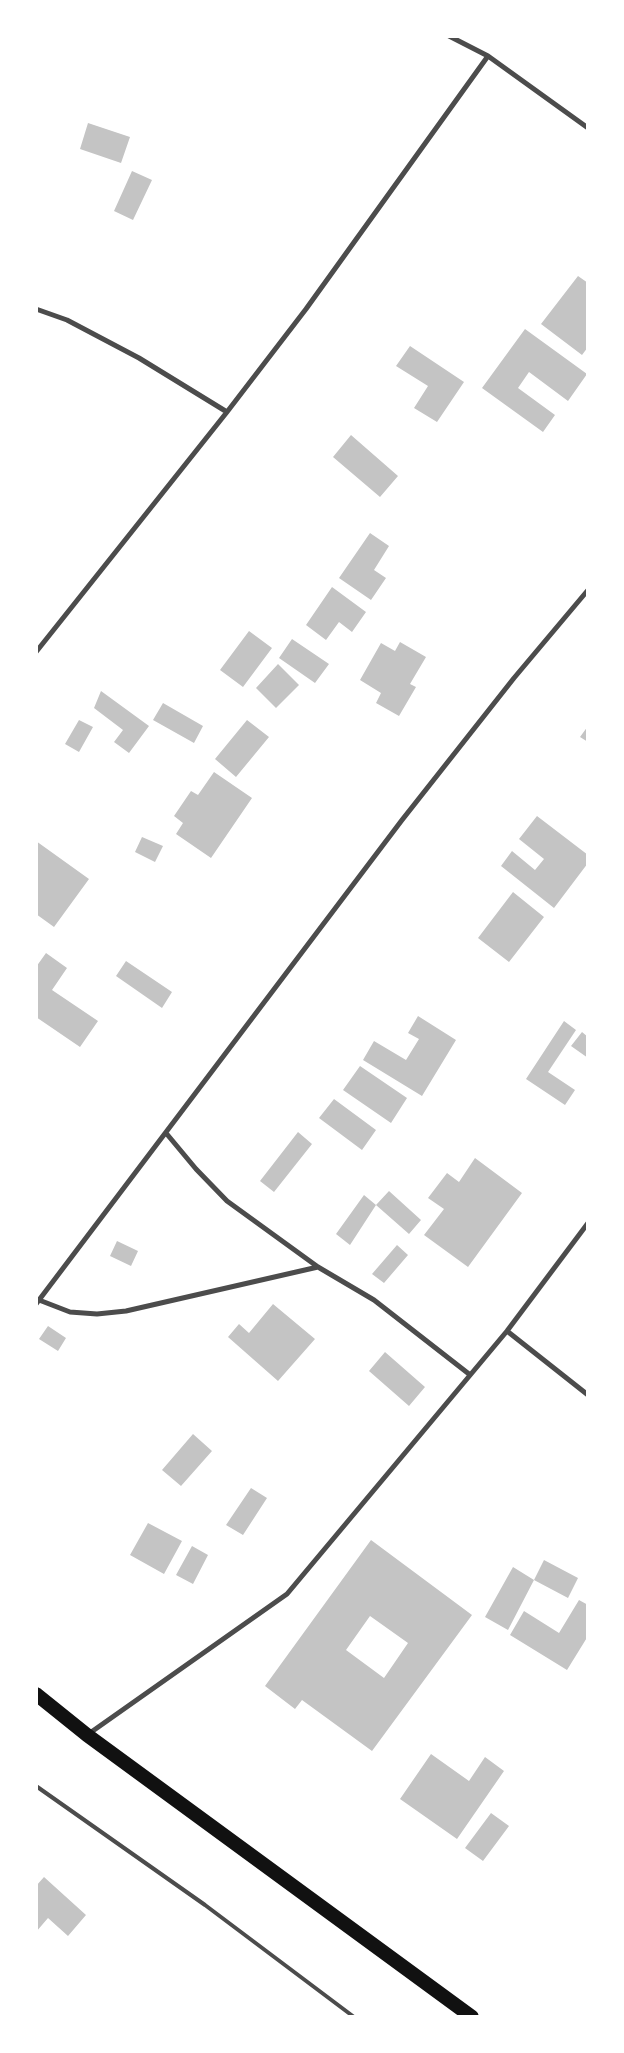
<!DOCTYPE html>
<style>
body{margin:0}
#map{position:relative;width:624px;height:2053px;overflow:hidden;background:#fff;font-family:"Zilla Slab",serif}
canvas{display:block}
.frame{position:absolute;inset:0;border:38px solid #fff;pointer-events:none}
</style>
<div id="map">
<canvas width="624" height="2053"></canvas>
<div class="frame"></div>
</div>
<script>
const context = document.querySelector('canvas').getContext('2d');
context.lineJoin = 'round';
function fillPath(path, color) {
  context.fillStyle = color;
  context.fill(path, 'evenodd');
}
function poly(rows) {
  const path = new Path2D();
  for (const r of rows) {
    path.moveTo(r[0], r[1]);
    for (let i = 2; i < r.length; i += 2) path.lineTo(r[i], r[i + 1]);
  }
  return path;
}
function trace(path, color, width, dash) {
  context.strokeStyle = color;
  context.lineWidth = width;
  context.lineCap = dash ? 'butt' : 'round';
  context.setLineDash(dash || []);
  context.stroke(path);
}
fillPath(poly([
 [88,123,130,137,121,163,80,149],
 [132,171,152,180,133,220,114,211],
 [578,276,588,283,588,347,582,355,541,324],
 [525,329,587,374,568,401,529,372,518,388,555,415,543,432,482,388],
 [410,346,464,382,437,422,414,408,428,386,396,366],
 [351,435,398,476,380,497,333,457],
 [370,533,389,546,374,570,386,578,371,600,339,578],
 [332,587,366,612,352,632,339,622,326,640,306,625],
 [249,631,272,648,243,687,220,670],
 [292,639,329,664,315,683,279,658],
 [400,642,426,657,410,684,416,687,399,716,376,703,381,693,360,680,381,643,395,651],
 [278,664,299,685,276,708,256,688],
 [101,691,149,726,129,753,114,742,123,730,94,708],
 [163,703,203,726,194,743,153,720],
 [79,720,93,727,79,752,65,744],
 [247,720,269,737,236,777,215,759],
 [588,726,588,742,580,737],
 [214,772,252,798,211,858,176,834,183,823,174,816,191,791,198,795],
 [537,816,588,855,588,863,554,908,501,866,512,851,535,870,544,859,519,839],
 [142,837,163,846,155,862,135,852],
 [36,841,89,879,54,927,36,914],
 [513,892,544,917,509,962,478,938],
 [46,953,67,968,52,990,98,1021,80,1047,36,1017,36,967],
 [126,961,172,992,162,1008,116,976],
 [418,1016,456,1040,422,1096,363,1060,374,1041,406,1060,419,1039,408,1033],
 [564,1021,576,1030,548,1072,575,1090,565,1105,526,1079],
 [582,1032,588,1037,588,1058,571,1046],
 [360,1066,407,1098,391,1123,343,1090],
 [334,1099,376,1130,362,1150,319,1118],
 [298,1132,312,1144,274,1192,260,1181],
 [475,1158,522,1193,468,1267,424,1235,444,1209,428,1198,447,1173,459,1182],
 [389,1191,421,1220,409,1234,376,1205],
 [364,1195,376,1205,350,1245,336,1234],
 [117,1241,138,1251,131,1266,110,1256],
 [397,1245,408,1255,384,1283,372,1274],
 [273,1304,315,1339,278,1381,228,1337,239,1324,249,1333],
 [48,1326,66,1338,58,1351,39,1339],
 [385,1352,425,1387,409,1406,369,1371],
 [193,1434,212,1451,181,1486,162,1470],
 [251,1488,267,1498,243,1535,226,1525],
 [148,1523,182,1541,164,1574,130,1555],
 [371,1540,472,1615,372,1751,302,1700,295,1709,265,1686],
 [370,1616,408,1643,384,1678,346,1650],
 [192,1546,208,1555,193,1584,176,1575],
 [544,1560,578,1578,568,1598,534,1580],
 [513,1567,534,1580,508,1630,485,1617],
 [579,1600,588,1605,588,1636,567,1670,510,1635,524,1611,559,1633],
 [431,1754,469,1781,485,1757,504,1771,457,1839,400,1799],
 [491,1813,509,1826,483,1861,465,1848],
 [44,1877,86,1915,68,1936,48,1918,36,1932,36,1886]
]), '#c4c4c4');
trace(poly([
 [36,1786,205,1905,354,2017]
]), '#4c4c4c', 4);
trace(poly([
 [449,36,488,56,588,128],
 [36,309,67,320,139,358,227,412],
 [36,652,227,412,306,309,488,56],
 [166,1133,196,1169,227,1201,318,1267,374,1300,469,1374],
 [39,1300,70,1312,97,1314,126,1311,318,1267],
 [36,1304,402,820,514,678,588,590],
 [507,1331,588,1395],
 [87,1735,287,1594,507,1331,588,1223]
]), '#4c4c4c', 5);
trace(poly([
 [36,1694,87,1735,472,2017]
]), '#111', 14);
</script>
